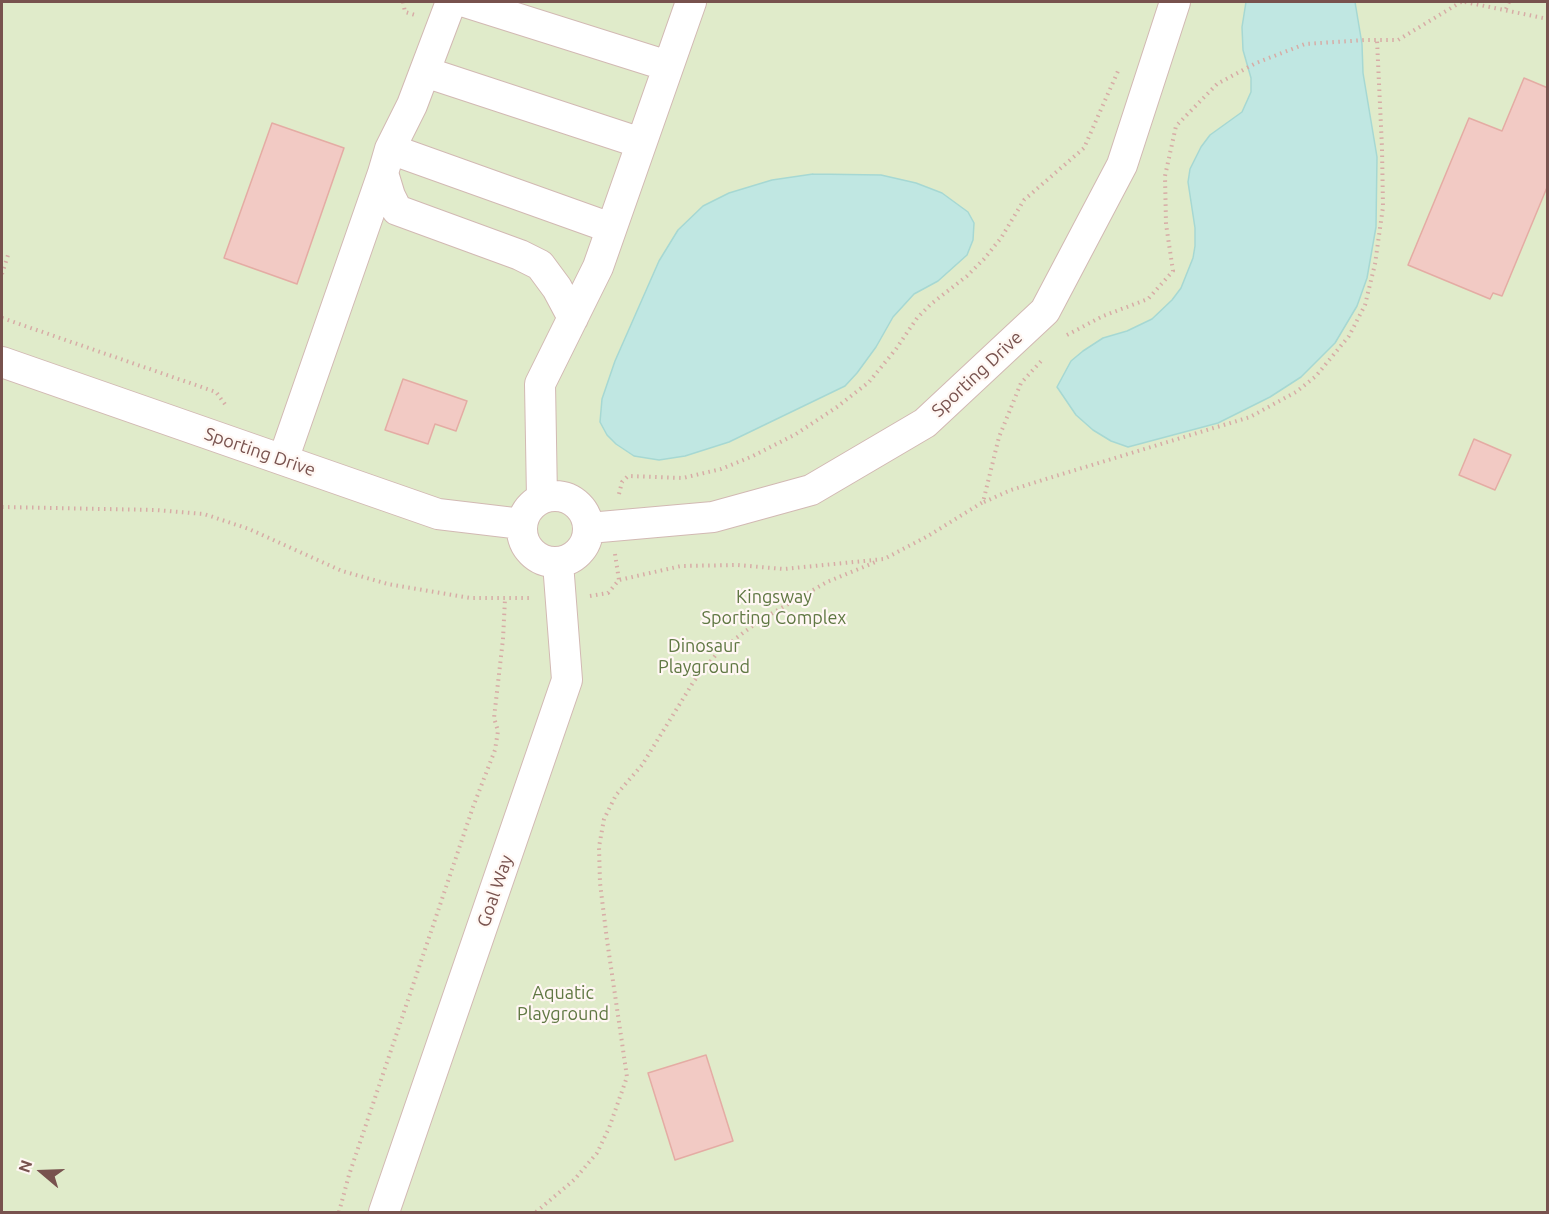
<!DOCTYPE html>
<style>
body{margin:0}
#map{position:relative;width:1549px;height:1214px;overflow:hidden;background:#fcf2ec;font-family:Ubuntu,sans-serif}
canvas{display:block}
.frame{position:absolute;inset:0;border:3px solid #78524e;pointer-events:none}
.north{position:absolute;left:12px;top:1142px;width:60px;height:60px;-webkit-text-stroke:4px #fff7f3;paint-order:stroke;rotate:289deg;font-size:16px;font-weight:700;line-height:24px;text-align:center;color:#78524e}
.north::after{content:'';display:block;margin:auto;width:21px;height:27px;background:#78524e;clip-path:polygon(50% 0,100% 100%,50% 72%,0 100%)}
</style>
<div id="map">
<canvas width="1549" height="1214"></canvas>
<div class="frame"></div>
<div class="north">N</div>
</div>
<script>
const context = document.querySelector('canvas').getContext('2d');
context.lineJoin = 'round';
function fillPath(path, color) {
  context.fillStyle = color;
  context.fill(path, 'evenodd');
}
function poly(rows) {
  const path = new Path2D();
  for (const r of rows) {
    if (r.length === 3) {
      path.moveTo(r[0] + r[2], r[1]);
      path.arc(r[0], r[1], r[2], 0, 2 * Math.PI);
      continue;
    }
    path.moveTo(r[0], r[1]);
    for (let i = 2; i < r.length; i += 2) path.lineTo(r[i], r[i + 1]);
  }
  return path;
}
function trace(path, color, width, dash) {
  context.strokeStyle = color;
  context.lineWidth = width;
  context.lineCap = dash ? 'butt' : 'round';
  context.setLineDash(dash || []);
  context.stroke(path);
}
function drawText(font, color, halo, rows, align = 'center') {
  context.font = font + ' Ubuntu,sans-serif';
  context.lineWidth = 4.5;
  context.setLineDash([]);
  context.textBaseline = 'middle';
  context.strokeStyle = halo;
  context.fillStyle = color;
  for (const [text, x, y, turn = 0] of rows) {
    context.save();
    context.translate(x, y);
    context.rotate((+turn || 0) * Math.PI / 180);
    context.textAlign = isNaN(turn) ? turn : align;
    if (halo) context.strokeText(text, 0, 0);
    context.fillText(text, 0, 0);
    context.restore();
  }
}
fillPath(poly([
 [2,2,1547,2,1547,1212,2,1212]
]), '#e0ebca');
const water = poly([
 [1246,2,1355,2,1362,44,1363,73,1377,157,1376,227,1367,278,1357,306,1335,343,1301,377,1270,397,1218,423,1128,447,1111,441,1093,430,1076,415,1057,387,1071,361,1083,351,1103,338,1127,331,1152,319,1172,300,1181,288,1193,258,1195,246,1195,228,1188,182,1190,169,1201,147,1210,135,1242,112,1251,92,1251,78,1243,50,1242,27,1246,2],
 [813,174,881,175,916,183,942,193,968,212,974,223,973,240,967,255,938,281,914,294,893,317,876,347,857,373,845,386,729,442,685,456,659,460,634,456,616,444,607,435,600,422,602,399,615,361,659,261,678,230,703,206,729,193,772,180,813,174]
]);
fillPath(water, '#c0e7e2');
trace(water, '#a6d8d3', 1.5);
const building = poly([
 [1524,78,1548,88,1548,185,1502,296,1493,293,1490,299,1408,265,1469,118,1502,131,1524,78],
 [272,123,344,148,297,284,224,258,272,123],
 [403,379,467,401,456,431,435,424,428,444,385,430,403,379],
 [1474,439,1511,455,1495,490,1459,475,1474,439],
 [706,1055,733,1141,675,1160,648,1073,706,1055]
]);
fillPath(building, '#f2cac4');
trace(building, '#e4aca4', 1.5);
const minor = poly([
 [451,2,412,105,390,149,383,173,390,196,397,210,520,255,540,265,557,288,573,318],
 [465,2,668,66],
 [425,72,641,143],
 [390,149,611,228],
 [2,362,438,514,522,524],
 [283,460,383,173],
 [555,529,33],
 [542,498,540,384,598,267,691,2],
 [589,528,713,517,811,490,925,423,1045,311,1122,165,1175,2],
 [384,1212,567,680,558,563]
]);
trace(minor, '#d2b9b3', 32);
trace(poly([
 [403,2,405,12,415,15],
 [1465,2,1548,19],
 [1506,9,1509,2],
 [2,274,8,255],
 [2,318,216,392,227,407],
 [1067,335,1103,316,1148,299,1173,271,1166,224,1165,176,1176,126,1217,84,1256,63,1305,44,1365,40,1398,40,1461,2],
 [619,494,622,482,628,476,683,478,721,469,753,456,796,434,837,407,869,382,896,349,917,318,931,304,967,276,984,259,1001,238,1024,200,1084,148,1118,71],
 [984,502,1011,490,1049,478,1250,417,1296,392,1316,376,1349,336,1365,305,1375,264,1383,207,1382,148,1377,40],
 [2,507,155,510,204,514,249,529,342,571,388,584,470,598,532,598],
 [615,554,619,580],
 [590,596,608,593,619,580,681,566,737,565,784,569,884,559,928,536,983,502,999,437,1021,383,1043,359],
 [339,1212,349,1175,473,807,495,750,498,731,494,718,503,639,505,599],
 [536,1212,574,1180,597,1153,609,1128,627,1077,607,940,600,883,599,847,604,819,616,795,642,765,694,681,720,650,762,619,827,582,878,561]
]), '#d7aca6', 4, [1.5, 4.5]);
trace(minor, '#fff', 30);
drawText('18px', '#78524e', '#fff7f3', [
 ["Sporting Drive",977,374,-43],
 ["Sporting Drive",260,452,19],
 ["Goal Way",495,891,-71]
]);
drawText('18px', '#607843', '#fff7f3', [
 ["Kingsway",774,597],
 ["Sporting Complex",774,618],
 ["Dinosaur",704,646],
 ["Playground",704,667],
 ["Aquatic",563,993],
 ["Playground",563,1014]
]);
</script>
